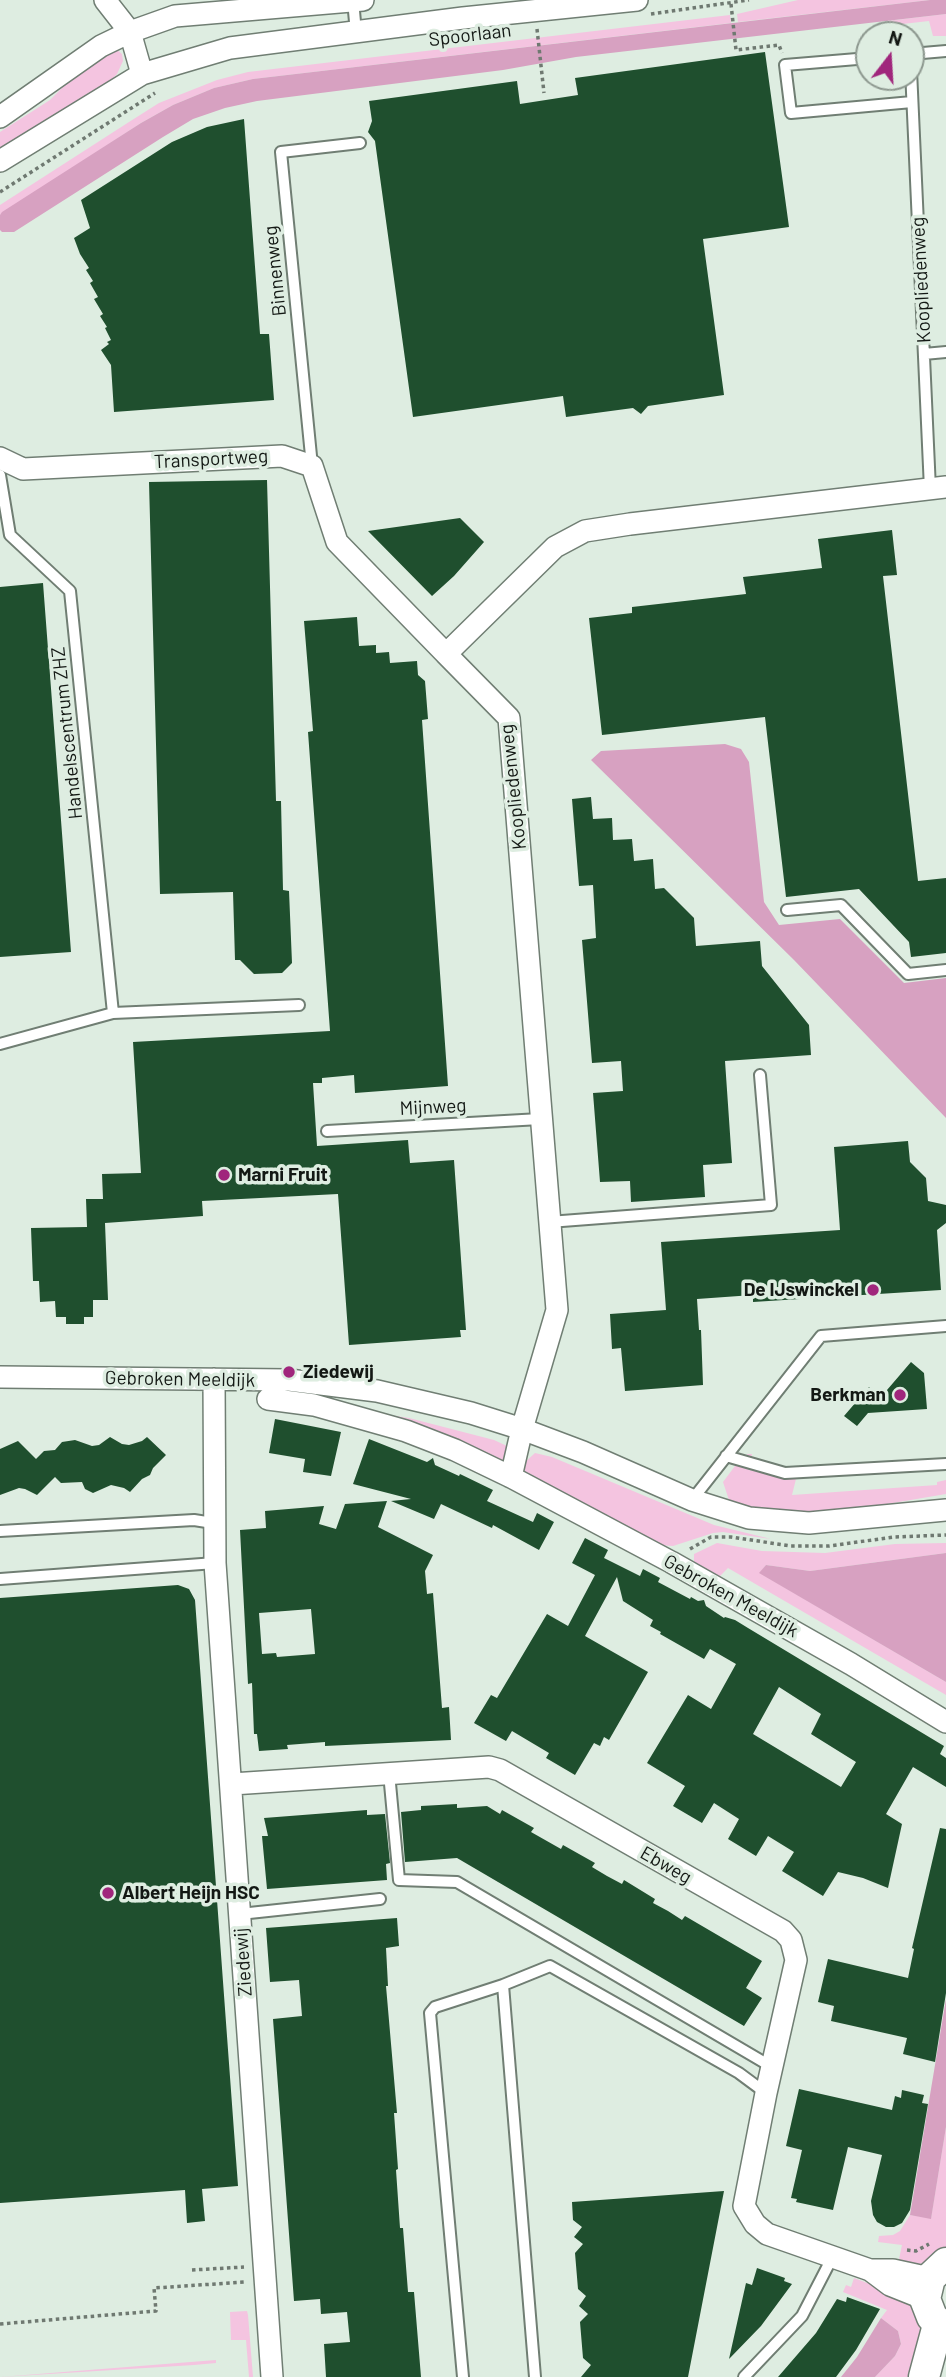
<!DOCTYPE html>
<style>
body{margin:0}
#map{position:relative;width:946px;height:2377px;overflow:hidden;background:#deede1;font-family:Barlow,sans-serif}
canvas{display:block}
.north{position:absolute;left:855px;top:21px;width:70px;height:70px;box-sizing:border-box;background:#deede1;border:2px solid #8d988f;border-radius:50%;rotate:17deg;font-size:19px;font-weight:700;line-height:28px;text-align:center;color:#131814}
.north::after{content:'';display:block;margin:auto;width:24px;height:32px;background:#a0267c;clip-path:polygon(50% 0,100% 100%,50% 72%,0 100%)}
</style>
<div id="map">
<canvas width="946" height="2377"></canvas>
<div class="north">N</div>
</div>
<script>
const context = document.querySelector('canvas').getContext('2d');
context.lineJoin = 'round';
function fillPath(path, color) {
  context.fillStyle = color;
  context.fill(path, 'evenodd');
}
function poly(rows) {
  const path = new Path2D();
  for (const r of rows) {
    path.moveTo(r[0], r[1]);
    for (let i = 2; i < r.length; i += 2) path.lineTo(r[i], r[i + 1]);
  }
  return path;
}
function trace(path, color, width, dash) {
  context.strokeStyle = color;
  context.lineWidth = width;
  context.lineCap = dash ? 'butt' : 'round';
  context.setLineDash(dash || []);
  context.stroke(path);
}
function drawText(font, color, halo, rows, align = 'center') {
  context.font = font + ' Barlow,sans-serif';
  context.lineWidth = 7;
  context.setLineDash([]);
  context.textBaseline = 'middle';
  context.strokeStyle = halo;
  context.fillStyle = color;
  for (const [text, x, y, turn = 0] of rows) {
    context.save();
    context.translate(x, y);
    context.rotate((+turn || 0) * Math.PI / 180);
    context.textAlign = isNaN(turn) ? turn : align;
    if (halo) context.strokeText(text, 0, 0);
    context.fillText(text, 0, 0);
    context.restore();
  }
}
fillPath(poly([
 [798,0,930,0,738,22,737,14],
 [946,14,946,36,933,36,929,21,885,26,887,21],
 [730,15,731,23,253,79,214,88,173,105,141,123,0,215,0,205,129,122,159,103,217,80,248,72],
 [116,49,122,54,123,61,117,74,106,85,0,153,0,132,50,100,87,63],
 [324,1405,409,1418,494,1440,507,1446,510,1454,508,1459,503,1463],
 [535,1453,552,1457,714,1525,771,1539,723,1532,713,1533,673,1546,659,1545,540,1482,525,1472,523,1464],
 [748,1454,752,1454,749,1470,796,1479,792,1495,937,1485,937,1482,946,1480,946,1494,834,1513,810,1514,759,1511,729,1500,723,1482,741,1458],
 [717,1543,762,1551,825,1553,895,1544,946,1543,946,1553,810,1571,766,1565,760,1573,946,1682,946,1695,728,1568,717,1579,694,1566,694,1554],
 [946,2127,946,2252,933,2261,919,2264,898,2264,902,2245,878,2242,879,2236,893,2235,900,2231,910,2215,931,2218],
 [854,2278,896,2294,914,2307,924,2323,911,2377,875,2377,895,2356,901,2344,898,2331,881,2318,887,2310,843,2292,846,2285,851,2287],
 [247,2311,248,2315,253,2377,249,2377,246,2340,231,2340,230,2312],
 [216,2360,216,2363,194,2365,0,2377]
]), '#f4c4e0');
fillPath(poly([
 [930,0,946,0,946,14,576,57,503,70,257,101,225,108,193,119,163,137,14,232,2,232,0,230,0,215,2,212,141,123,173,105,214,88,253,79],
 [725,744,741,749,749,762,764,902,779,925,840,919,904,983,946,978,946,1118,794,960,591,760,601,751],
 [946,1553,946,1682,759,1573,766,1565,810,1571],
 [946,1999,946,2127,931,2219,910,2215],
 [881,2318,898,2331,901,2344,895,2356,875,2377,841,2377,857,2357]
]), '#d7a1c1');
fillPath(poly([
 [765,52,789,227,703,239,724,395,648,406,641,414,633,408,566,417,563,396,413,417,375,141,368,132,372,121,369,101,517,81,520,104,578,95,575,78],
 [244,119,260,334,269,334,274,400,114,412,111,365,101,350,109,344,107,342,111,340,105,328,107,327,100,316,103,314,94,299,98,297,90,283,93,281,86,270,89,268,80,254,74,238,90,228,81,200,172,142,207,127],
 [267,480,276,801,281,801,283,890,289,891,292,963,282,973,254,974,240,960,235,960,233,892,160,894,149,482],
 [460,518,484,542,454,576,432,596,368,531],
 [892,530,897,575,883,576,918,881,946,878,946,953,911,957,909,942,859,889,786,897,765,717,602,735,589,618,632,613,632,607,746,594,743,577,822,568,818,539],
 [43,583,71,952,0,957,0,587],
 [357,617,359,646,376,645,376,653,389,652,390,663,417,661,418,675,425,681,428,719,422,720,448,1086,355,1093,354,1075,322,1078,322,1083,313,1083,317,1146,408,1140,410,1163,454,1160,466,1330,460,1330,461,1337,349,1345,338,1194,202,1201,203,1216,105,1223,108,1300,93,1300,93,1317,84,1317,84,1324,66,1324,66,1317,56,1317,55,1301,40,1302,39,1281,33,1281,31,1228,87,1227,86,1199,103,1199,102,1174,141,1173,133,1042,330,1031,308,732,313,731,304,621],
 [591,797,593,819,612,818,613,840,632,839,634,861,653,859,655,889,664,888,694,918,696,946,760,941,762,966,809,1025,811,1055,725,1061,732,1163,703,1165,705,1197,631,1202,630,1181,600,1182,593,1093,623,1091,621,1061,592,1063,582,940,596,938,593,885,579,886,572,799],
 [908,1141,910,1162,926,1178,928,1201,946,1205,946,1223,937,1230,941,1290,753,1302,753,1295,697,1299,699,1330,701,1330,703,1385,625,1391,621,1348,612,1349,610,1314,666,1310,661,1242,840,1230,834,1147],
 [911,1362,924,1373,927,1409,868,1413,857,1426,844,1416,869,1387,881,1397],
 [275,1419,341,1432,331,1476,303,1472,305,1459,269,1453],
 [110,1437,122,1444,129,1445,142,1441,147,1437,166,1455,153,1468,150,1475,142,1479,130,1492,124,1488,111,1485,93,1493,85,1489,82,1482,61,1483,55,1477,37,1495,25,1489,19,1488,0,1495,0,1449,18,1441,36,1459,44,1451,55,1450,62,1442,75,1440,92,1446,99,1445],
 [369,1439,427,1462,433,1458,435,1465,459,1476,460,1474,493,1490,487,1501,533,1522,537,1513,554,1522,539,1550,493,1525,492,1528,441,1504,434,1519,391,1501,411,1499,353,1484],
 [387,1501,378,1527,433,1555,425,1571,427,1594,433,1593,442,1708,449,1707,451,1740,325,1746,325,1742,287,1745,288,1749,259,1751,257,1734,254,1734,252,1683,248,1684,240,1530,266,1528,265,1511,324,1506,319,1524,336,1529,345,1504],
 [311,1609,315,1654,277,1657,276,1653,262,1654,259,1613],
 [585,1538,608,1550,604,1558,640,1576,643,1569,660,1578,658,1582,690,1599,691,1597,698,1601,704,1600,706,1606,724,1618,725,1617,735,1620,748,1628,944,1746,940,1754,946,1758,946,1787,913,1767,886,1814,902,1824,888,1888,863,1878,838,1872,823,1896,782,1871,794,1852,768,1836,756,1856,728,1839,739,1819,714,1803,702,1823,673,1806,685,1786,647,1763,688,1695,711,1709,736,1664,710,1649,704,1659,660,1634,661,1632,650,1626,653,1620,623,1601,617,1577,585,1636,648,1672,609,1740,604,1737,600,1746,594,1743,575,1775,546,1758,549,1753,512,1731,506,1741,474,1723,491,1695,497,1698,547,1614,568,1626,595,1575,572,1563],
 [779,1687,821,1714,811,1734,856,1762,841,1787,753,1734],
 [178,1585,189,1589,195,1600,238,2186,202,2189,205,2221,187,2223,185,2190,0,2203,0,1598],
 [457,1804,457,1808,487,1806,500,1814,502,1810,534,1828,531,1832,561,1849,563,1845,595,1863,592,1867,607,1876,622,1884,624,1880,655,1899,653,1903,668,1911,682,1920,685,1916,762,1961,746,1988,762,1998,744,2026,457,1858,405,1862,401,1812,421,1810,421,1806],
 [367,1810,367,1815,385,1814,390,1863,386,1864,387,1880,267,1889,262,1836,268,1836,264,1818],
 [940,1828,946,1829,946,1993,935,2062,903,2054,907,2038,831,2021,834,2006,818,2002,828,1959,908,1978,914,1949,912,1948],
 [397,1918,399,1946,386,1948,388,1986,386,1986,397,2113,394,2113,398,2169,396,2170,400,2228,403,2228,408,2292,414,2292,421,2377,326,2377,324,2344,350,2342,347,2312,321,2314,320,2299,294,2301,273,2019,302,2016,299,1980,270,1982,266,1928],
 [799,2089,892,2110,895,2096,901,2098,902,2090,924,2095,922,2103,928,2104,910,2210,902,2223,894,2227,886,2227,877,2222,873,2215,871,2201,882,2155,848,2147,833,2210,796,2202,797,2199,791,2198,802,2150,786,2146],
 [724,2191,688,2377,581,2377,591,2365,583,2358,580,2322,588,2314,579,2306,586,2296,578,2289,575,2253,583,2244,574,2237,582,2227,573,2220,572,2202],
 [757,2268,785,2278,784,2281,792,2284,761,2326,729,2359,746,2283,752,2285],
 [847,2297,880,2309,856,2350,836,2377,778,2377,816,2333,837,2299,846,2302]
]), '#1f4f2e');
const service = poly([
 [353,0,356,33],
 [911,54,946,51],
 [869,58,785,65,791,113,912,102],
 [911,70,930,489],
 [924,354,946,352],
 [312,466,281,152,360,143],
 [0,475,10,535,70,591,113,1013,0,1044],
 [787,910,841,905,908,974,946,970],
 [113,1013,299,1005],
 [327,1131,540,1119],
 [549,1222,771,1205,760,1075],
 [726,1456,785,1473,946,1464],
 [692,1500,821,1336,946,1326],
 [0,1531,194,1520,213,1523],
 [0,1579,215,1563],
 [389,1773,399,1880,457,1882,772,2067],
 [240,1914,380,1899],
 [503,1985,535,2377],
 [463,2377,430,2013,435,2007,503,1985,550,1966,739,2073,766,2093],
 [744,2377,802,2316,832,2258]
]);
const minor = poly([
 [105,0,130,32,142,74],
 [0,117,101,46,130,32,175,16,363,0],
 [0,161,142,74,230,48,463,18,637,0],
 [0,458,23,469,282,456,312,466,337,542,446,654],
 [0,1377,289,1380,377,1391,471,1413,522,1429,583,1452,692,1500,749,1518,809,1523,946,1510],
 [214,1379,215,1563,272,2377],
 [268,1399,314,1405,406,1431,455,1450,511,1477,671,1562,851,1664,946,1722],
 [511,1477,522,1429,557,1310,509,718,446,654,555,547,585,531,630,524,946,487],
 [232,1784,489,1767,500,1770,783,1931,791,1940,796,1960,766,2093,744,2206,755,2224,767,2234,870,2270,890,2285,925,2299],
 [870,2270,893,2270,930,2278]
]);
const secondary = poly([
 [946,2263,930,2278,925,2299,932,2317,946,2330],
 [924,2377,938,2325]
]);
trace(service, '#707e73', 14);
trace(minor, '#707e73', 24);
trace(secondary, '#707e73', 33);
trace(poly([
 [731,4,736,50,779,45,782,53],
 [651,14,749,0],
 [537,29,544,93],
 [0,192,155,93],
 [690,1549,711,1537,731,1537,791,1546,829,1546,894,1537,946,1535],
 [907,2250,916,2251,929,2244],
 [192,2270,244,2267],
 [0,2324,156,2311,154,2288,245,2282]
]), '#6f7971', 3.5, [3.5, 3.5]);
trace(service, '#fff', 10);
trace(minor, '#fff', 21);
trace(secondary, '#fff', 30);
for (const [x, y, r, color] of [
 [224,1175,7,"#a0267c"],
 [873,1290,7,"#a0267c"],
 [289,1372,7,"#a0267c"],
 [900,1395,7,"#a0267c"],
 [108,1893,7,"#a0267c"]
]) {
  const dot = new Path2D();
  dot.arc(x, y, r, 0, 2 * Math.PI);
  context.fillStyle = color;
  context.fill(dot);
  trace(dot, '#deede1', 2.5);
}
drawText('19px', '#131814', '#deede1', [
 ["Spoorlaan",470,35,-7],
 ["Binnenweg",275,271,-96],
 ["Koopliedenweg",921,280,-93],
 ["Transportweg",211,459,-3],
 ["Handelscentrum ZHZ",67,733,-96],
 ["Koopliedenweg",513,787,-96],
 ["Mijnweg",433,1107,-3],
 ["Gebroken Meeldijk",180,1379,1],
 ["Gebroken Meeldijk",731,1596,29],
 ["Ebweg",666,1865,30],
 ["Ziedewij",243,1962,-94]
]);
drawText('bold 19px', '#131814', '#deede1', [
 ["Marni Fruit",238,1175],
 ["De IJswinckel",859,1290,"right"],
 ["Ziedewij",303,1372],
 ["Berkman",886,1395,"right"],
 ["Albert Heijn HSC",122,1893]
], 'left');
</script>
